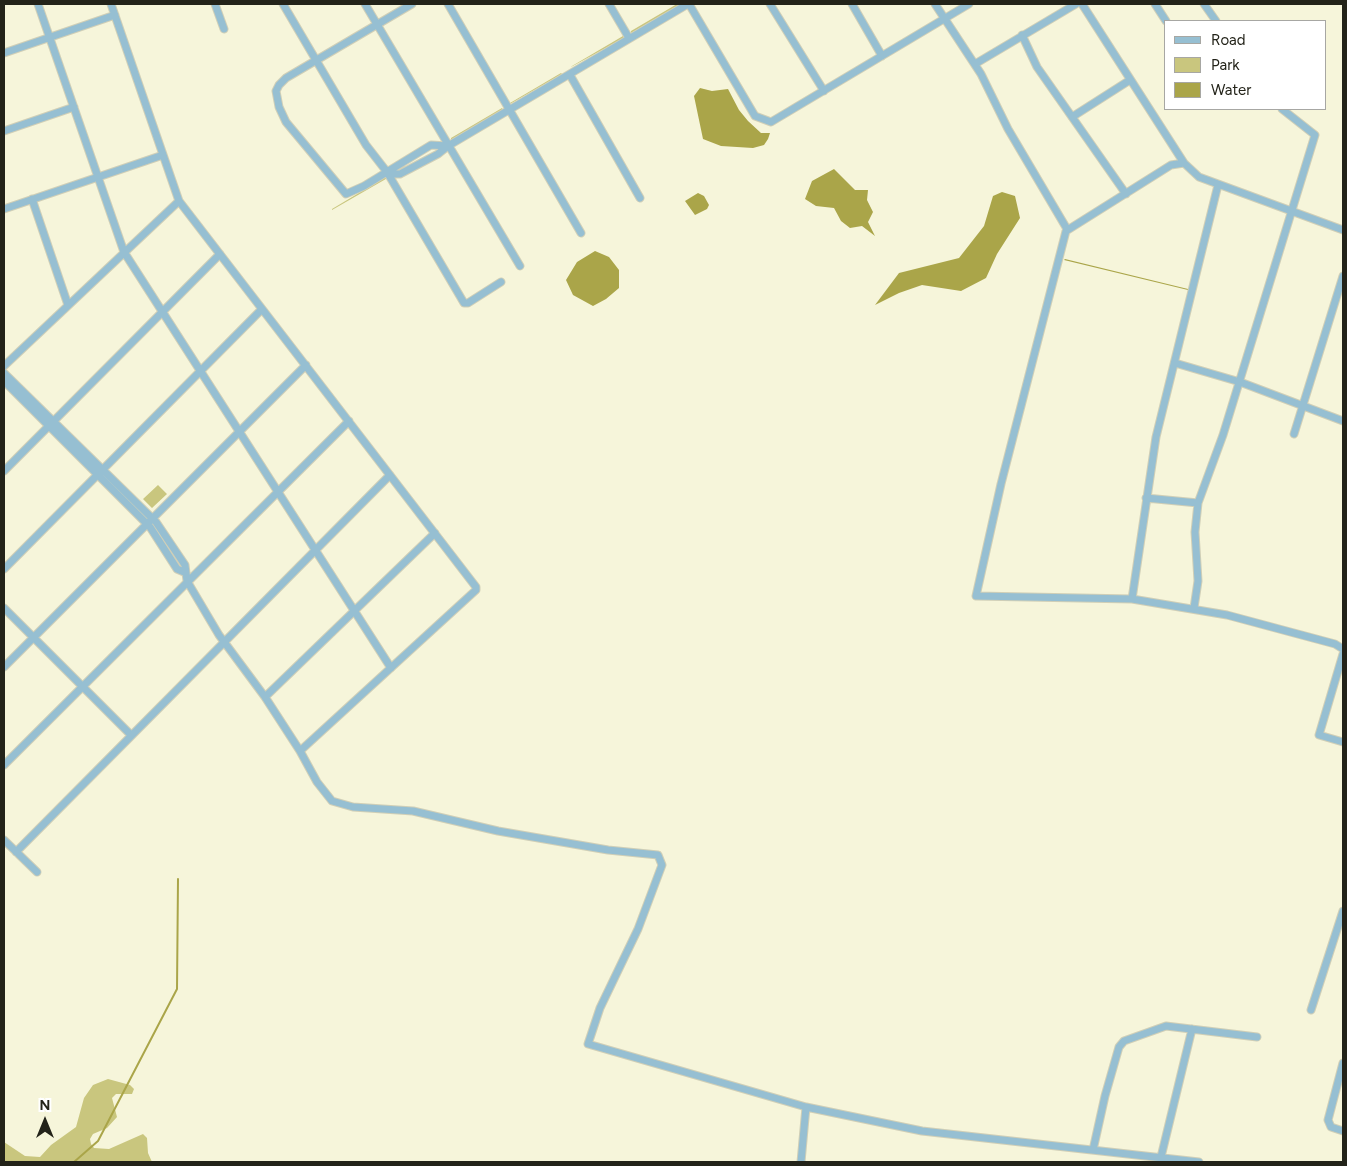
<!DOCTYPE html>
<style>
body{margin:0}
#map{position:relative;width:1347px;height:1166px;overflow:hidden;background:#f6f5da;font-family:Figtree,sans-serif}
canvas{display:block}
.frame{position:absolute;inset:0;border:5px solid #232319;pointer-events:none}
.legend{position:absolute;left:1164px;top:20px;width:162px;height:90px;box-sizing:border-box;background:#fff;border:1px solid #a7a7a3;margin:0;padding:6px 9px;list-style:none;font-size:15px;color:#232319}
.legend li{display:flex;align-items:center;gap:10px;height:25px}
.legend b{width:25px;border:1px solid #a7a7a3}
.north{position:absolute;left:20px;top:1096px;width:50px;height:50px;-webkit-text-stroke:4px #fff;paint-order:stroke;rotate:0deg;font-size:14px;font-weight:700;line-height:20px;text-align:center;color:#232319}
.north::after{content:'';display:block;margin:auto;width:18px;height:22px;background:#232319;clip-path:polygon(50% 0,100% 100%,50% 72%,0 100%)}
</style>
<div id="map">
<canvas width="1347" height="1166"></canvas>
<div class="frame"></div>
<ul class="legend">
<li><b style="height:6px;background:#96bfd2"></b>Road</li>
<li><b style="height:14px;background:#c9c67e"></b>Park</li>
<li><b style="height:14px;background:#aaa549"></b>Water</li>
</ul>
<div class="north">N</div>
</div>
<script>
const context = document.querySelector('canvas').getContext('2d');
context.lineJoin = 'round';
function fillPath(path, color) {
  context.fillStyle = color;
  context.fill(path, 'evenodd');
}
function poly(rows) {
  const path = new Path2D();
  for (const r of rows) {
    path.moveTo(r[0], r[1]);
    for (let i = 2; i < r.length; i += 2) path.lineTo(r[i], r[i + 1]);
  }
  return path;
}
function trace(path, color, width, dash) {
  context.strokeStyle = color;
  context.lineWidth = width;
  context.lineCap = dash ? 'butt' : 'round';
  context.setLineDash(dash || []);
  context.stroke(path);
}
fillPath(poly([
 [677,4,681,4,631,33,631,31],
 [623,36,624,38,571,67,572,66],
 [561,73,562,74,510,104,510,103],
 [502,108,503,110,451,140,451,138],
 [404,166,405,168,332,210,332,209],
 [158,485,167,494,152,508,143,499],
 [108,1079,130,1085,134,1089,132,1094,116,1094,112,1098,117,1117,107,1128,93,1134,90,1139,91,1144,94,1148,109,1149,143,1134,147,1138,148,1153,152,1162,4,1162,4,1142,25,1156,40,1157,51,1145,76,1127,84,1098,93,1085]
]), '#c9c67e');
fillPath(poly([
 [700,88,712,91,728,89,739,110,748,121,761,133,770,133,768,139,764,145,753,148,721,146,703,139,694,96],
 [834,169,855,190,868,190,867,200,873,212,868,222,875,236,862,226,850,228,841,221,834,208,816,206,805,199,812,181],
 [1002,192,1015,196,1020,218,997,254,986,278,961,291,922,285,899,293,875,305,899,273,959,258,984,226,993,196],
 [698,193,704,196,709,205,707,209,695,215,685,201],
 [595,251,609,257,619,270,619,288,606,299,593,306,573,295,566,280,577,262],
 [1065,259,1188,289,1188,290,1064,260]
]), '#aaa549');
trace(poly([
 [74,1162,98,1141,177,989,178,879]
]), '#aaa549', 2);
const minor = poly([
 [38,4,124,252,391,668],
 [111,4,179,201,476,587,476,590,300,751],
 [215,4,224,29],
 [283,4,366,145,387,172,393,174,400,174,438,154,448,146,688,4],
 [365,4,520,266],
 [412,4,286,78,279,85,276,91,279,107,286,122,346,194,364,186,431,145,448,146],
 [448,4,581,233],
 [609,4,629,38],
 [689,4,755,116,771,122,969,4],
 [770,4,824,91],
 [852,4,882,56],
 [935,4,981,74,1008,129,1067,229],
 [1082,4,1184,163,1199,177,1343,230],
 [1155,4,1166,21],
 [1204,4,1216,21],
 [1022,35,1037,67,1126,194],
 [4,53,115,15],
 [975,64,1076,4],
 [570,75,640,198],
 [1072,117,1130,80],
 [4,131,74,107],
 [1184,163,1171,165,1066,231,1001,484,976,596,1132,599,1227,615,1335,644,1343,649],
 [387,172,464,303,468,303,501,282],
 [32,199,68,305],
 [4,209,163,155],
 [1175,363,1240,382,1343,421],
 [4,366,179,201],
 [4,373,156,522,185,565,187,581,219,635,265,697,300,751,317,782,332,801,353,807,413,811,498,831,608,850,658,855,662,865,638,929,600,1008,588,1044,806,1107,922,1131,1199,1162],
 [7,377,8,385,150,527,177,569,184,572],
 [1294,434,1343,276],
 [4,471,220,254],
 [1146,498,1198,503],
 [4,569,262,309],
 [1132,599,1156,437,1218,185],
 [4,608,131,735],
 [1194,608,1198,581,1195,532,1198,503,1223,435,1315,135,1282,109],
 [1343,654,1319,735,1343,742],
 [4,667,306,365],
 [265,697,435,533],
 [4,765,349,421],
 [4,840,37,872],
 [16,852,390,475],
 [1311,1010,1343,911],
 [1343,1063,1328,1120,1331,1127,1343,1131],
 [1093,1150,1105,1096,1119,1047,1124,1041,1166,1026,1257,1037],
 [1161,1157,1192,1029],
 [801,1162,806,1107]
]);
trace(minor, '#d0cfb7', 9);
trace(minor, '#96bfd2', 7);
</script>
